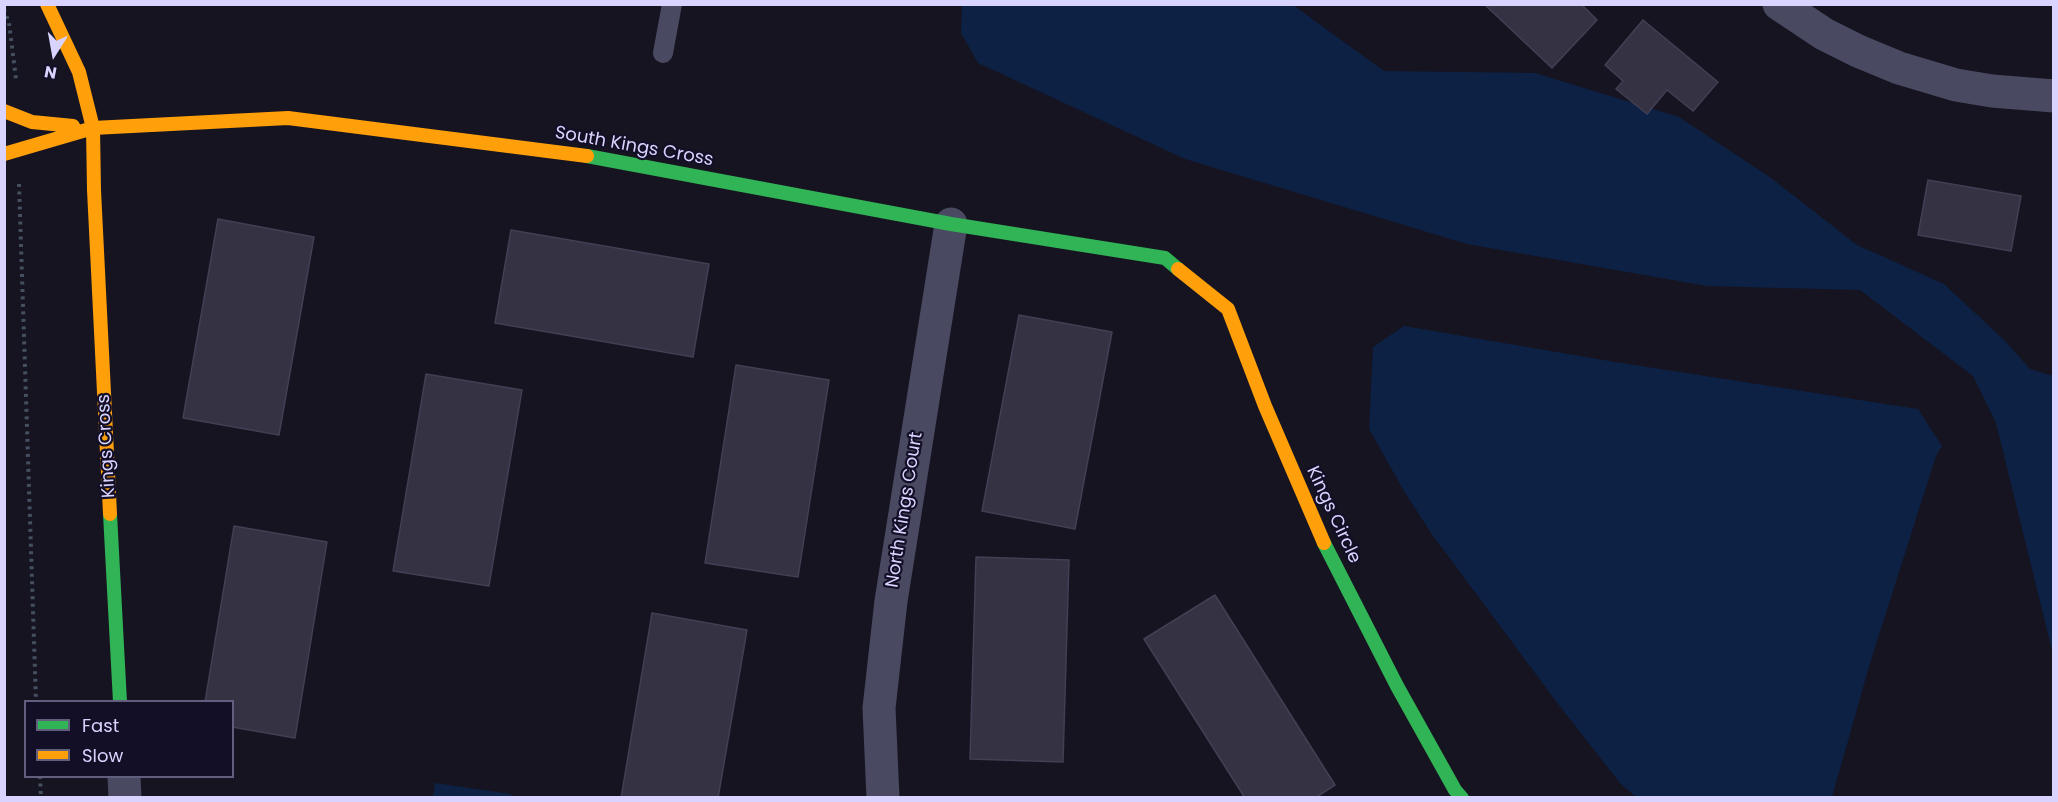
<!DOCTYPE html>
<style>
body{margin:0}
#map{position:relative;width:2058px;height:802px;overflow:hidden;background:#161421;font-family:Poppins,sans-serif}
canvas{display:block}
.frame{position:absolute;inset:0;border:6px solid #d9d4ff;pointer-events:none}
.legend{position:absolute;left:24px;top:700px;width:210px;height:78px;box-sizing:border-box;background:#130f26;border:2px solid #625e7d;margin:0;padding:8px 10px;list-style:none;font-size:18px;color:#d9d4ff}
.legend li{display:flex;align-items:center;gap:12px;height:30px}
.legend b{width:30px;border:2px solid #625e7d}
.north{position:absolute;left:24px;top:24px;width:60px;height:60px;-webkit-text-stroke:4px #130f26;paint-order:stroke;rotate:191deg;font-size:16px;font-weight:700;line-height:24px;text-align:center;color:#d9d4ff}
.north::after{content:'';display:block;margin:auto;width:21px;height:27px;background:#d9d4ff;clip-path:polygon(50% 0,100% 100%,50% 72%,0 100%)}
</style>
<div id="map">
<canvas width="2058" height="802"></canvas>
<div class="frame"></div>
<ul class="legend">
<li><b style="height:8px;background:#30b455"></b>Fast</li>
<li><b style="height:8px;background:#ff9f0a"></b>Slow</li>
</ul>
<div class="north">N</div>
</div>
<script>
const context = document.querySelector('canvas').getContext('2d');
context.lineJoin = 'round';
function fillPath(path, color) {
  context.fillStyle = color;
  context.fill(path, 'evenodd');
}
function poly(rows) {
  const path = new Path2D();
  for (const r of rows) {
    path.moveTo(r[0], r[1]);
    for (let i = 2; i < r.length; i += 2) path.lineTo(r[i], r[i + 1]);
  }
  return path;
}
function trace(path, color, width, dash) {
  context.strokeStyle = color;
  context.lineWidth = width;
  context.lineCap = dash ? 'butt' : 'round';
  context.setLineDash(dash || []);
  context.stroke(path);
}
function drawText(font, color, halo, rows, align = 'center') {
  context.font = font + ' Poppins,sans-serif';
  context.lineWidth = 4.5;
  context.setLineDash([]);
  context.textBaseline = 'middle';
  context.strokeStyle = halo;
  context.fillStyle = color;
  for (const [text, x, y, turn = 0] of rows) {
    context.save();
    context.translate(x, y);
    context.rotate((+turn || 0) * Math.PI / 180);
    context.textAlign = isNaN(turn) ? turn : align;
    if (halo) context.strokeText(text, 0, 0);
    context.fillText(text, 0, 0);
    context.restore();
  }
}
fillPath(poly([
 [962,5,1293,5,1384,71,1535,73,1679,117,1771,178,1857,245,1944,284,2004,340,2030,369,2053,376,2053,654,1996,423,1973,376,1860,290,1707,286,1467,244,1185,159,978,63,961,33],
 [1404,326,1615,362,1918,409,1942,446,1936,456,1870,663,1832,797,1636,797,1620,783,1558,704,1431,533,1404,491,1369,429,1373,347],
 [435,783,511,794,511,797,433,797]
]), '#0d2144');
const building = poly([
 [1484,4,1581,4,1597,20,1552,68,1484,4],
 [1643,20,1718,82,1693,111,1667,90,1647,114,1616,89,1623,81,1605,65,1643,20],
 [1928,180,2021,196,2011,251,1918,235,1928,180],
 [218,219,314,237,279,435,183,418,218,219],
 [511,230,709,264,693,357,495,323,511,230],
 [1019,315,1112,332,1075,529,982,511,1019,315],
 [736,365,829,380,798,577,705,563,736,365],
 [426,374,522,390,489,586,393,571,426,374],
 [234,526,327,542,295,738,232,727,232,702,205,702,234,526],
 [976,557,1069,560,1063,762,970,759,976,557],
 [1215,595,1335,785,1315,798,1245,798,1144,639,1215,595],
 [652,613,747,630,718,798,621,798,652,613]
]);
fillPath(building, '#343243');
trace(building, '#433f54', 1.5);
trace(poly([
 [4,9,9,23,16,79],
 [19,184,36,702],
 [40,776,41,798]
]), '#44505f', 4, [3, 4.5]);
trace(poly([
 [663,53,672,4]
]), '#4a4962', 20);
trace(poly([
 [1779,4,1824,34,1858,51,1899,68,1956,85,1992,91,2054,96],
 [124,776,125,798],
 [883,798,879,708,891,601,951,224]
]), '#4a4962', 33);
trace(poly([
 [587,156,951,224,1165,258,1178,269],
 [110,514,120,702],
 [1324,543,1397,686,1455,790,1462,798]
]), '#30b455', 14);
trace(poly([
 [47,4,79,72,93,128,94,190,110,514],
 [4,111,32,122,73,126],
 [93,128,288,118,587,156],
 [4,154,93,128],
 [1178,269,1228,309,1265,406,1324,543]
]), '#ff9f0a', 14);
drawText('18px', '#d9d4ff', '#130f26', [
 ["South Kings Cross",634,147,10],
 ["Kings Cross",107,446,-93],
 ["North Kings Court",905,510,-81],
 ["Kings Circle",1333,515,65]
]);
</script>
